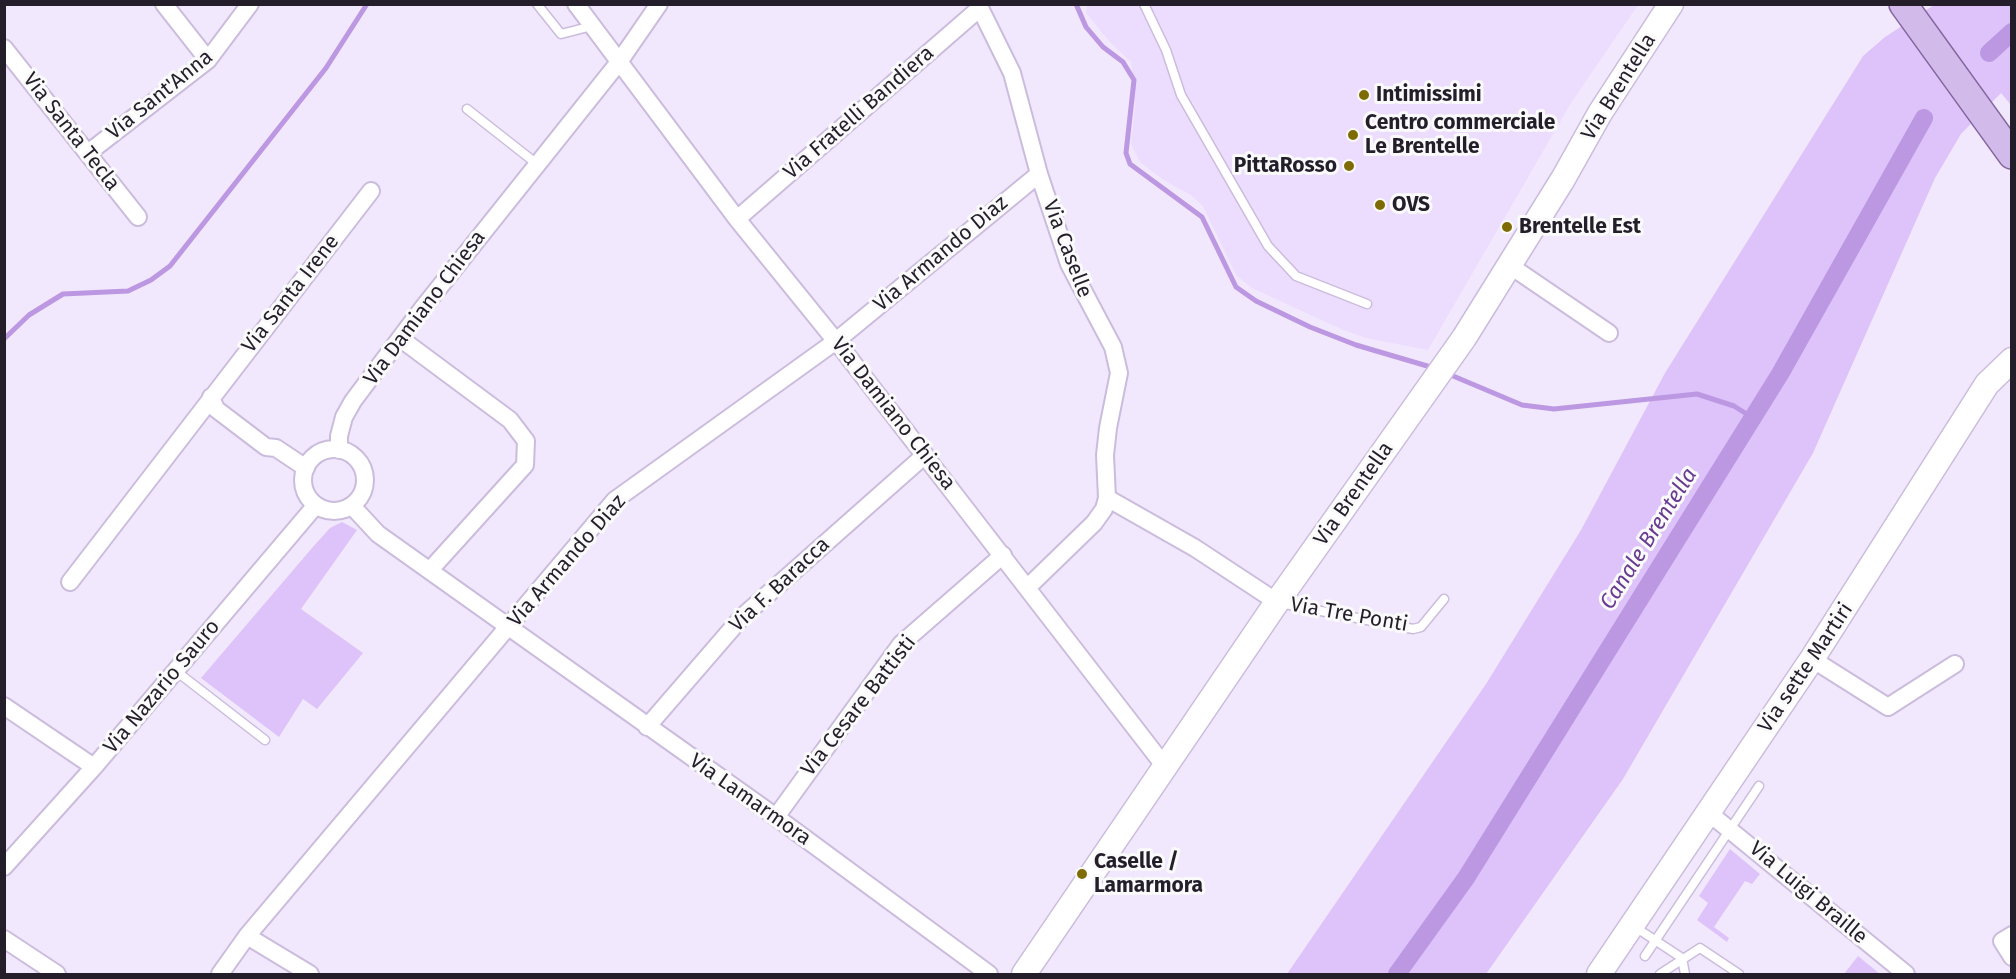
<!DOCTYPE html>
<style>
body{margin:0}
#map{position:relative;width:2016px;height:979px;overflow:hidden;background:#f2e8fd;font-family:"Fira Sans",sans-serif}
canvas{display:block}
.frame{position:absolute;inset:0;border:6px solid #241e2b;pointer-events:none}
</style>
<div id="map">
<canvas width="2016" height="979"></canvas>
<div class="frame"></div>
</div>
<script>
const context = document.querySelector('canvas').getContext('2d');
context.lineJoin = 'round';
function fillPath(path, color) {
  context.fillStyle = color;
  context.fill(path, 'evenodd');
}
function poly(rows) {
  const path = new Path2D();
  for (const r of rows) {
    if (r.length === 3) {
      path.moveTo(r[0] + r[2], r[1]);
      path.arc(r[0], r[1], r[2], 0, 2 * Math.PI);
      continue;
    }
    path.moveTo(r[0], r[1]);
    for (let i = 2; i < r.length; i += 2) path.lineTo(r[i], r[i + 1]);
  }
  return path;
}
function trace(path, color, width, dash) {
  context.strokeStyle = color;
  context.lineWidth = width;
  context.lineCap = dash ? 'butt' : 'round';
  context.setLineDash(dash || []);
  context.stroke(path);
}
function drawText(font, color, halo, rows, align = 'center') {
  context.font = font + ' "Fira Sans",sans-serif';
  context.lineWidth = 6;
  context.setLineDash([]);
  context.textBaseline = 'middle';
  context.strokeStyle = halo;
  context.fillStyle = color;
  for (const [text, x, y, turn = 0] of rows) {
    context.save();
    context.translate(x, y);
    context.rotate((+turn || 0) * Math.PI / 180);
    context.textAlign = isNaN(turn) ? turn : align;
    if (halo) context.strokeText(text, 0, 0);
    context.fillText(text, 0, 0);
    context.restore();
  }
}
fillPath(poly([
 [1087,4,1638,5,1571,103,1428,350,1366,338,1341,329,1252,288,1236,275,1203,206,1191,195,1165,181,1140,162,1131,144,1135,106,1131,62,1109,41,1086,13]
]), '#ecdcfe');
fillPath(poly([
 [1934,5,2011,5,2011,105,2001,93,1961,134,1935,178,1813,453,1623,779,1486,974,1287,974,1486,684,1581,530,1665,373,1863,56,1885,37],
 [342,522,357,530,301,609,363,653,317,709,303,699,279,737,201,678,312,548,330,528],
 [1730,849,1760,874,1752,884,1745,881,1714,927,1729,938,1727,942,1697,920,1708,903,1699,896],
 [1858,956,1880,974,1844,974]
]), '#ddc3f9');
trace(poly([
 [1076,4,1086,27,1103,47,1123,62,1134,80,1126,153,1130,164,1202,217,1236,287,1256,301,1310,327,1356,345,1434,368],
 [4,339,29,315,63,294,128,291,151,280,170,266,326,68,367,4],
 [1446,373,1522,405,1554,409,1697,394,1734,406,1753,418]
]), '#bc97e2', 5);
trace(poly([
 [1989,53,2012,32],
 [1397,974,1466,878,1780,374,1924,118]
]), '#bc97e2', 18);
const lane = poly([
 [537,4,561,34,592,26],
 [1144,4,1166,50,1181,95,1268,246,1296,276,1367,304],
 [467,109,537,164],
 [1280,603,1413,629,1421,627,1444,599],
 [176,671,265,740],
 [1635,927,1682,958,1685,974],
 [1645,956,1759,786],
 [1660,974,1700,948,1739,974]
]);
const street = poly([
 [164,4,208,60],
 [576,4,737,219,843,350,1166,768],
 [978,4,1012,73,1039,174,1069,264,1113,347,1119,373,1108,428,1105,455,1107,498,1104,509,1094,523,1028,587],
 [4,48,138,217],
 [88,153,208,60,250,4],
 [737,219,980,8],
 [1509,265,1609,333],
 [401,339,510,420,526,441,525,465,430,570],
 [211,397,216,409,266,447,276,448,306,468],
 [334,480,31],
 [339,450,339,436,344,417,353,401,422,309,619,62,659,4],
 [1107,498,1195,548,1277,602],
 [352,506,378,534,776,817,989,974],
 [70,582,371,191],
 [1812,659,1888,707,1955,664],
 [4,706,94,767],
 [647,727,742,617,925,455],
 [1709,813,1906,974],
 [776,817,901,644,1003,555],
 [4,867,94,767,316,505],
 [2012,935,2002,941,2012,957],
 [247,936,310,974],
 [4,939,57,974],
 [220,974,247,936,615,500,836,341,1039,174]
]);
const secondary = poly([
 [1024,974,1277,602,1464,338,1563,179,1600,113,1671,4],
 [1599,974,1812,659,1987,384,2012,360]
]);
const primary = poly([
 [1903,4,2012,155]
]);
trace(lane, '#cbbcdd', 11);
trace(street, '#cbbcdd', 20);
trace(secondary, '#cbbcdd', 27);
trace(primary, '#82669e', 30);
trace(lane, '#fff', 8);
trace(street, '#fff', 16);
trace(secondary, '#fff', 24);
trace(primary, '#d2baea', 27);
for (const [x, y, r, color] of [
 [1364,95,6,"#7f6b03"],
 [1353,135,6,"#7f6b03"],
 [1349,166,6,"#7f6b03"],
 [1380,205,6,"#7f6b03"],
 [1507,227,6,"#7f6b03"],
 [1082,874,6,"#7f6b03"]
]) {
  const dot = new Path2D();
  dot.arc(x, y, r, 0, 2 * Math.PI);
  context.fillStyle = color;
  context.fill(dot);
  trace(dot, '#fafafa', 2);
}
drawText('21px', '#241e2b', '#fafafa', [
 ["Via Brentella",1619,87,-58],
 ["Via Sant'Anna",160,95,-39],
 ["Via Fratelli Bandiera",859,113,-41],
 ["Via Santa Tecla",71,132,52],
 ["Via Caselle",1067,249,69],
 ["Via Armando Diaz",941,254,-40],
 ["Via Santa Irene",291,294,-52],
 ["Via Damiano Chiesa",425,308,-53],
 ["Via Damiano Chiesa",893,414,52],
 ["Via Brentella",1354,494,-55],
 ["Via Armando Diaz",567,561,-49],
 ["Via F. Baracca",780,585,-43],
 ["Via Tre Ponti",1349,615,10],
 ["Via sette Martiri",1806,668,-56],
 ["Via Nazario Sauro",162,687,-50],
 ["Via Cesare Battisti",859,706,-52],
 ["Via Lamarmora",750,800,35],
 ["Via Luigi Braille",1808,893,40]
]);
drawText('bold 21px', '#241e2b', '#fafafa', [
 ["Intimissimi",1376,95],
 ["Centro commerciale",1365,123],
 ["Le Brentelle",1365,147],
 ["PittaRosso",1337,166,"right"],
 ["OVS",1392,205],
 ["Brentelle Est",1519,227],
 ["Caselle /",1094,862],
 ["Lamarmora",1094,886]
], 'left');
drawText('italic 22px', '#693a91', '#fafafa', [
 ["Canale Brentella",1649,539,-58]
]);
</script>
